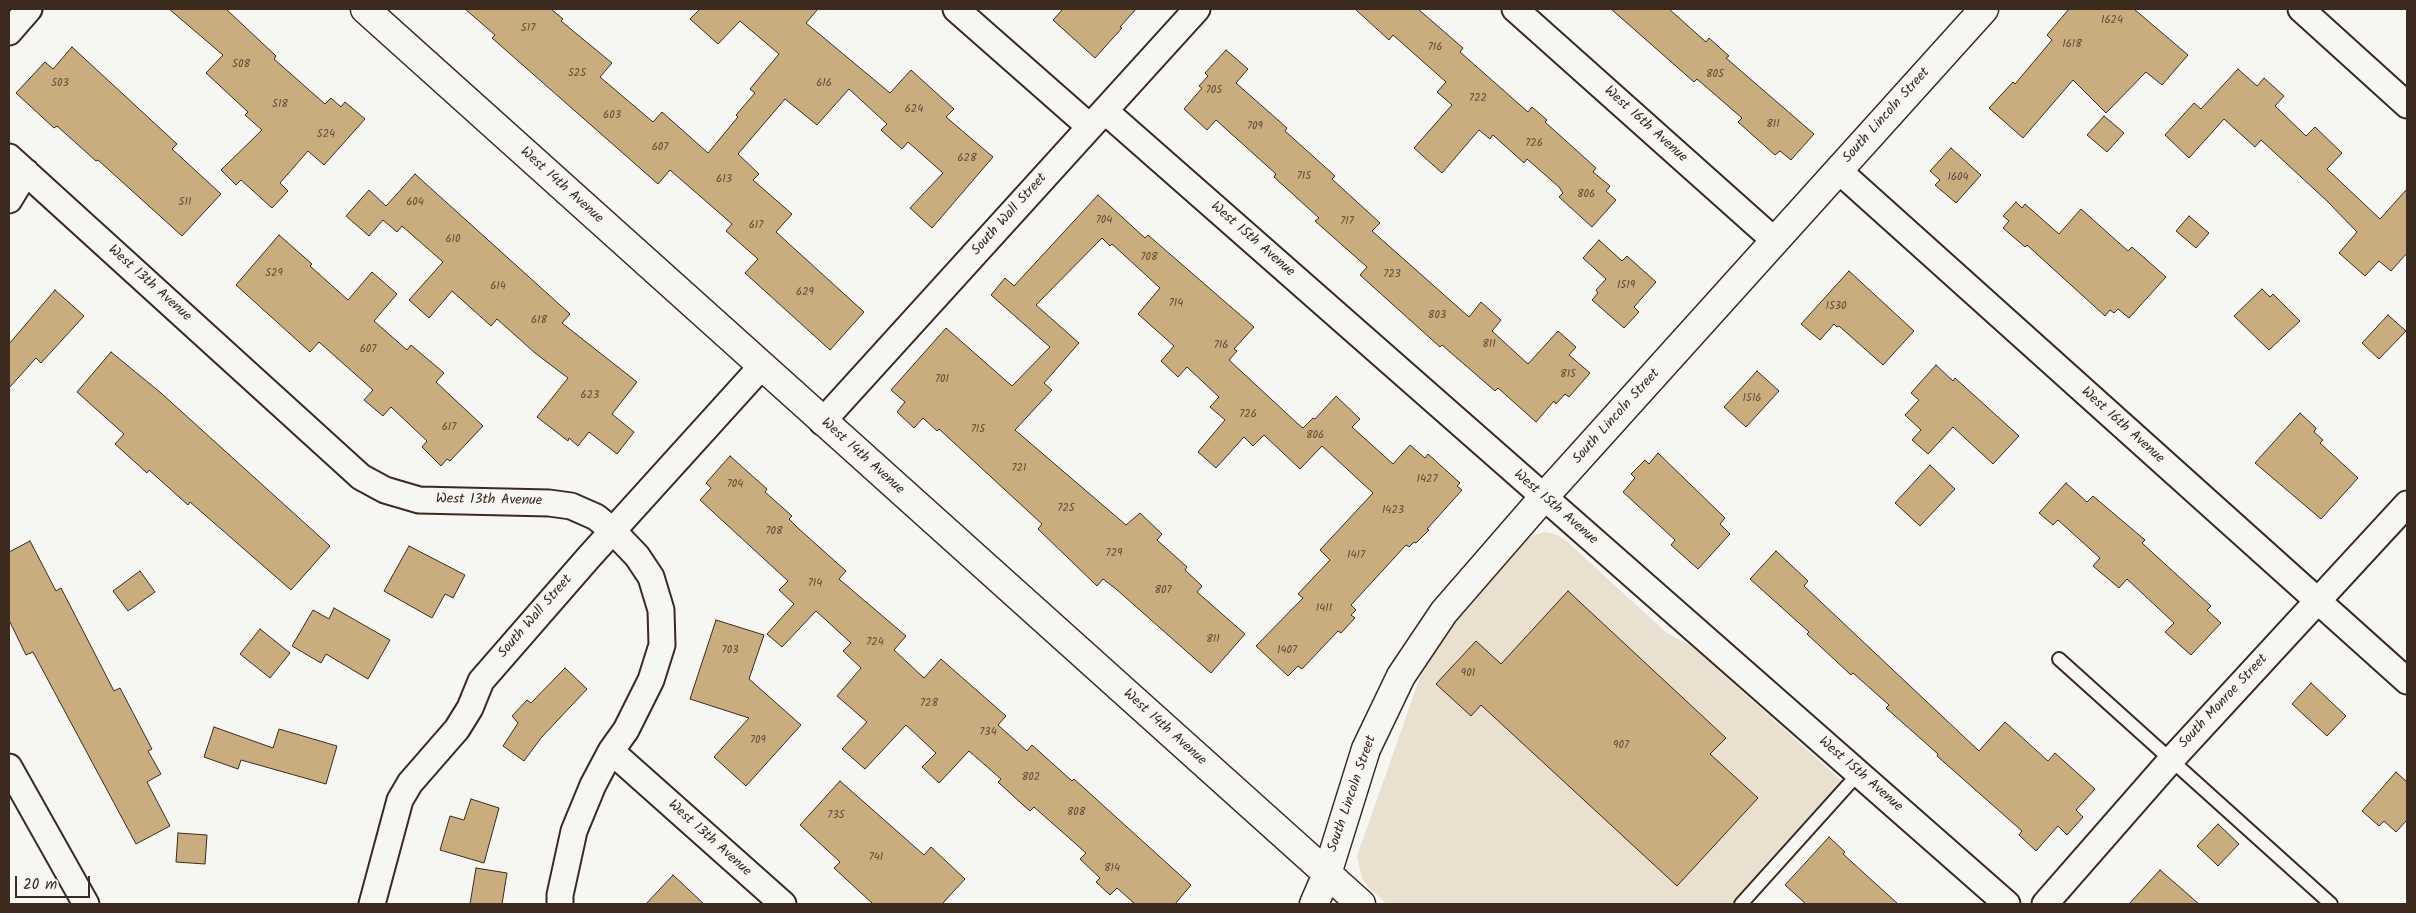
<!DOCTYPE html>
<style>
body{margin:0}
#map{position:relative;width:2416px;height:913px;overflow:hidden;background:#f6f6f2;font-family:Kalam,sans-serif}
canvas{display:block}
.frame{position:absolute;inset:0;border:10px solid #3b2a1e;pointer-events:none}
.scale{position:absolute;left:15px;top:876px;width:75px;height:22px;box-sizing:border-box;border:2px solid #3b2a1e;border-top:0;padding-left:6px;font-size:15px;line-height:18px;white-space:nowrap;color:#3b2a1e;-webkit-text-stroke:4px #f6f6f2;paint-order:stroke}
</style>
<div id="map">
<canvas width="2416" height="913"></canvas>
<div class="frame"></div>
<div class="scale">20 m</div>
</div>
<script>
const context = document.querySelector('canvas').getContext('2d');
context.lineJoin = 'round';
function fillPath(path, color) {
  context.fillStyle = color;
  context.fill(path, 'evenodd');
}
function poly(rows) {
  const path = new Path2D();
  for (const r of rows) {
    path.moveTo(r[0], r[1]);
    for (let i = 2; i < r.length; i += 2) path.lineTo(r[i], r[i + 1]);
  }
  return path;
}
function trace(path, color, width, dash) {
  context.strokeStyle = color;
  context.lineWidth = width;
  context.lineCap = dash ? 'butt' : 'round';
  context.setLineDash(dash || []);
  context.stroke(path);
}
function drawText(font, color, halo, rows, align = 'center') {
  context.font = font + ' Kalam,sans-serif';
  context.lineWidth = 4.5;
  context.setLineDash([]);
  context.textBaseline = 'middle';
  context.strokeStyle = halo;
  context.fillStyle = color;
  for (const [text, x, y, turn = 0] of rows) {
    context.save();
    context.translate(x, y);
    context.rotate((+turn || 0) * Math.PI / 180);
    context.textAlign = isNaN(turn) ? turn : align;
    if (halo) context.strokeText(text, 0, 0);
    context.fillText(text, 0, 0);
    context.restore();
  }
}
fillPath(poly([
 [1544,532,1552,533,1564,539,1667,633,1691,646,1852,790,1751,904,1387,904,1369,888,1362,878,1357,856,1423,669,1435,647,1466,607,1529,537]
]), '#e9e0d0');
const building = poly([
 [169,9,226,9,276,56,274,59,325,104,331,98,341,107,345,102,365,119,324,165,308,151,280,183,288,191,272,208,241,180,236,185,221,170,262,130,245,115,248,112,206,73,223,55,169,9],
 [465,9,551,9,563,19,561,21,612,63,600,77,653,122,662,112,708,153,738,117,736,115,755,93,750,89,779,54,740,21,718,44,690,19,700,9,818,9,806,23,890,93,911,70,954,109,946,117,993,157,932,228,910,208,943,173,908,142,902,149,881,130,887,124,849,89,817,125,785,99,738,154,759,174,753,180,792,214,776,232,864,312,830,350,745,273,758,259,726,231,732,224,670,170,658,184,492,38,495,35,465,9],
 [1063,9,1136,9,1120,27,1122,28,1095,58,1053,20,1063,9],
 [1355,9,1418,9,1463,48,1460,52,1528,112,1532,107,1547,120,1545,122,1596,168,1593,172,1610,186,1606,191,1616,200,1592,227,1559,197,1563,193,1559,187,1527,159,1524,163,1493,135,1490,139,1479,130,1442,173,1414,148,1452,105,1437,92,1446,82,1393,35,1389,40,1355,9],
 [1611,9,1669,9,1706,42,1709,38,1729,56,1726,58,1814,134,1791,160,1780,151,1775,155,1738,122,1742,118,1697,79,1694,82,1611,9],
 [2069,9,2134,9,2188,55,2162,85,2146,72,2106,113,2073,80,2023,138,1989,108,2013,82,2015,84,2052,40,2047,35,2069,9],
 [72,47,177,144,172,149,221,194,182,236,98,160,96,161,57,126,54,128,16,93,45,62,53,69,72,47],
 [1226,50,1248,69,1236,83,1287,128,1285,131,1335,176,1332,179,1380,223,1372,231,1469,317,1481,302,1501,320,1492,331,1528,364,1558,331,1576,347,1569,355,1590,373,1569,397,1565,394,1556,404,1554,401,1536,422,1498,388,1495,391,1442,345,1440,347,1360,275,1367,267,1315,221,1319,218,1274,177,1276,174,1216,120,1207,130,1184,109,1202,88,1199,86,1208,76,1205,73,1226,50],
 [2238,69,2257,86,2264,78,2284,96,2275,106,2306,136,2315,127,2342,153,2327,169,2380,219,2407,189,2407,253,2391,271,2379,261,2365,276,2339,253,2357,232,2327,201,2261,140,2255,147,2224,119,2189,158,2165,135,2194,103,2201,109,2238,69],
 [2104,116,2124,133,2107,152,2087,135,2104,116],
 [1951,148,1981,175,1956,203,1935,185,1940,180,1930,171,1951,148],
 [415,174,570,314,562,323,637,382,612,414,634,432,617,454,589,432,578,446,569,438,568,441,537,417,568,378,535,353,497,319,491,326,452,291,429,318,409,300,443,262,402,226,397,232,383,220,369,236,346,216,369,190,386,206,415,174],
 [1098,195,1145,238,1148,235,1254,327,1234,349,1237,351,1229,360,1298,424,1303,428,1313,418,1315,419,1336,396,1360,419,1352,427,1393,464,1410,445,1425,458,1428,454,1460,483,1457,486,1462,490,1427,529,1429,530,1416,543,1414,542,1409,547,1406,545,1351,605,1356,610,1351,615,1355,618,1341,633,1338,631,1302,669,1298,666,1288,676,1256,646,1303,598,1298,594,1330,560,1320,550,1373,493,1322,446,1300,469,1264,435,1253,446,1244,437,1216,468,1198,452,1225,420,1210,407,1219,397,1187,367,1178,377,1161,361,1174,346,1138,314,1160,288,1112,244,1110,246,1102,238,1036,305,1079,343,1044,383,1052,390,1015,430,1126,525,1140,513,1162,534,1157,540,1187,567,1185,570,1202,586,1197,592,1245,634,1211,673,1116,589,1103,579,1097,586,1038,529,1042,524,939,429,937,431,923,418,914,428,897,412,905,402,891,390,946,328,1012,386,1050,347,991,295,1005,278,1014,286,1098,195],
 [2016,202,2022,208,2025,204,2059,234,2081,209,2128,251,2132,247,2166,277,2129,318,2118,309,2114,313,2110,310,2105,316,2027,245,2025,247,2003,228,2009,221,2003,216,2016,202],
 [2189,216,2209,233,2196,248,2176,231,2189,216],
 [279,235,312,264,310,266,348,300,372,272,397,294,374,321,407,350,411,345,444,373,436,382,483,426,450,461,447,459,441,466,422,447,427,441,391,407,383,416,364,400,373,390,319,342,310,352,236,285,279,235],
 [1599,240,1622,261,1627,256,1656,282,1634,307,1639,312,1624,328,1592,300,1598,293,1596,290,1606,279,1583,258,1599,240],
 [1849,271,1914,331,1883,365,1839,326,1837,327,1834,324,1820,340,1801,324,1849,271],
 [2262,289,2270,297,2273,294,2300,321,2269,350,2234,316,2262,289],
 [55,290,84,316,41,363,36,358,9,388,9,344,55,290],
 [2388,315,2406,331,2379,359,2362,343,2388,315],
 [111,352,161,393,330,546,291,590,190,502,188,505,149,470,147,473,115,444,124,434,77,392,111,352],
 [1936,365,1953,381,1955,378,2019,436,1993,464,1953,427,1928,454,1912,440,1921,430,1905,415,1919,400,1911,393,1936,365],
 [1757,371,1779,391,1746,427,1724,407,1757,371],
 [2300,413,2316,428,2314,432,2323,440,2320,443,2358,478,2321,519,2255,463,2300,413],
 [1658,453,1725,518,1720,524,1730,534,1698,569,1671,545,1675,540,1623,492,1635,478,1631,474,1645,460,1649,464,1658,453],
 [730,456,767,489,765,492,792,516,789,519,799,529,846,571,839,579,906,636,894,650,924,678,941,659,1006,716,998,725,1027,751,1032,745,1072,781,1074,779,1191,885,1175,904,1135,904,1117,888,1110,895,1096,882,1100,878,1080,859,1086,853,1034,807,1030,811,1023,805,998,782,1001,779,969,751,939,783,922,767,936,753,906,725,865,769,842,749,867,722,837,696,861,668,843,651,851,643,816,611,782,647,767,634,794,604,779,590,788,581,700,500,711,488,706,483,730,456],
 [1930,465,1955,489,1920,526,1895,503,1930,465],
 [2066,483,2087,502,2093,496,2145,540,2142,543,2211,606,2207,610,2221,623,2191,655,2165,632,2174,623,2127,579,2119,588,2093,566,2100,558,2058,520,2053,525,2039,513,2066,483],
 [30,541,56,591,61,588,114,691,120,688,152,749,148,751,161,774,147,782,170,826,136,844,33,652,26,655,9,620,9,552,30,541],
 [409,546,465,575,453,598,445,594,432,618,384,591,409,546],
 [1776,551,1808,581,1804,586,1979,751,2005,722,2048,761,2055,753,2095,789,2076,810,2083,817,2067,835,2058,826,2036,851,2019,835,2022,831,1937,756,1938,754,1886,708,1889,705,1853,673,1851,675,1807,634,1809,632,1750,579,1776,551],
 [140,571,155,592,128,611,113,591,140,571],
 [1568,591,1726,738,1710,754,1758,798,1677,886,1481,705,1471,716,1436,684,1476,641,1501,664,1568,591],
 [334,608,390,640,368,679,326,654,321,663,292,646,313,610,329,619,334,608],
 [716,620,764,635,749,679,801,725,746,786,714,757,749,718,690,699,716,620],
 [260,629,290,653,270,678,240,654,260,629],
 [565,668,587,689,541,738,524,761,503,746,518,723,512,716,527,700,531,703,565,668],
 [2311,683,2346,716,2327,736,2292,704,2311,683],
 [214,727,273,748,279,729,337,746,326,784,241,760,238,769,204,757,214,727],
 [2396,772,2407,782,2407,820,2396,832,2384,821,2379,826,2362,811,2396,772],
 [840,781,924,855,931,847,965,879,942,904,873,904,834,868,840,862,800,825,840,781],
 [471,799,499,808,484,863,440,850,450,816,464,820,471,799],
 [2218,824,2239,844,2218,866,2197,846,2218,824],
 [178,833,207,835,205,864,176,862,178,833],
 [1829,837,1845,852,1843,854,1898,904,1806,904,1785,885,1829,837],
 [476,868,507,873,502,904,470,904,476,868],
 [2160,870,2199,904,2129,904,2160,870],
 [673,875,704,904,646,904,673,875]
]);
fillPath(building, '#caad7f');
trace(building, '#3b2a1e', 1);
const lane = poly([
 [2059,659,2331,904],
 [1741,904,1858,774]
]);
const street = poly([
 [956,9,1090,127],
 [1515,9,1775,241],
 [2301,9,2407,105],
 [9,32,29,9],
 [1105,111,2007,904],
 [9,157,361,477,385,490,419,500,549,503,571,506,596,517,613,531,637,556,651,577,661,610,662,645,651,680,626,730,611,751,783,904],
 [1838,170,2407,681],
 [9,200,26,172],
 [822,422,1197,9],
 [9,767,86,904],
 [372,904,400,800,410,783,457,729,470,708,481,681,589,557,761,367],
 [560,904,560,895,574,831,593,785,611,751],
 [2045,904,2171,760,2407,504]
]);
const secondary = poly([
 [365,9,1361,904],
 [1314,904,1327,874,1366,749,1401,676,1444,612,1543,498,1984,9]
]);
trace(lane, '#3b2a1e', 16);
trace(street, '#3b2a1e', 29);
trace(secondary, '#3b2a1e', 31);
trace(lane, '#f6f6f2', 12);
trace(street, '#f6f6f2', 25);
trace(secondary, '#f6f6f2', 28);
drawText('11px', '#5f4b36', null, [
 ["1624",2112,21],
 ["517",528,29],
 ["1618",2072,45],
 ["716",1435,48],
 ["508",241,65],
 ["525",577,74],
 ["805",1715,75],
 ["503",60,84],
 ["616",824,84],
 ["705",1214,91],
 ["722",1478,99],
 ["518",280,105],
 ["624",914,110],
 ["603",612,116],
 ["811",1773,125],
 ["709",1255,127],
 ["524",326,135],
 ["726",1534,144],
 ["607",660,148],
 ["628",967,159],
 ["715",1304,177],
 ["1604",1958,178],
 ["613",724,180],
 ["806",1586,195],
 ["511",185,203],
 ["604",415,203],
 ["704",1104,221],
 ["717",1347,222],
 ["617",756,226],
 ["610",453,240],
 ["708",1149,258],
 ["529",274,274],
 ["723",1392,275],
 ["1519",1626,286],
 ["614",498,287],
 ["629",805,293],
 ["714",1176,304],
 ["1530",1836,307],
 ["803",1437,316],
 ["618",539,321],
 ["811",1489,345],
 ["716",1221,346],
 ["607",368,350],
 ["815",1568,375],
 ["701",942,380],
 ["623",590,396],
 ["1516",1752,399],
 ["726",1248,415],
 ["617",449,428],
 ["715",978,430],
 ["806",1315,436],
 ["721",1019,469],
 ["1427",1427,480],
 ["704",735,485],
 ["725",1066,509],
 ["1423",1393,511],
 ["708",774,532],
 ["729",1114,554],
 ["1417",1356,556],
 ["714",815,584],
 ["807",1163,591],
 ["1411",1324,609],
 ["811",1213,640],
 ["724",875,643],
 ["703",730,651],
 ["1407",1287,651],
 ["901",1468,674],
 ["728",929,704],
 ["734",988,733],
 ["709",758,741],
 ["907",1621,746],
 ["802",1031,778],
 ["808",1076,813],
 ["735",836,816],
 ["741",876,858],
 ["814",1112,869]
]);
drawText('14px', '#3b2a1e', '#f6f6f2', [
 ["South Lincoln Street",1887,116,-48],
 ["West 16th Avenue",1645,125,42],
 ["West 14th Avenue",561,186,42],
 ["South Wall Street",1010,215,-48],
 ["West 15th Avenue",1252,240,41],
 ["West 13th Avenue",149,284,42],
 ["South Lincoln Street",1617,417,-48],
 ["West 16th Avenue",2122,426,42],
 ["West 14th Avenue",862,457,42],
 ["West 13th Avenue",489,501,1],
 ["West 15th Avenue",1555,508,41],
 ["South Wall Street",536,617,-49],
 ["South Monroe Street",2224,702,-47],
 ["West 14th Avenue",1164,728,42],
 ["West 15th Avenue",1860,775,41],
 ["South Lincoln Street",1353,794,-71],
 ["West 13th Avenue",709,839,42]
]);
</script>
